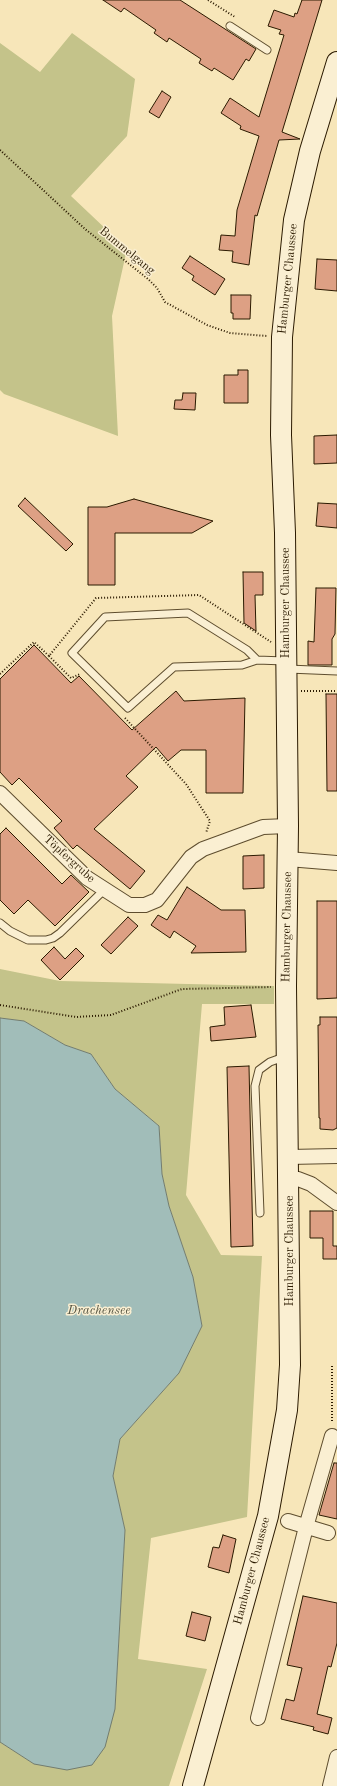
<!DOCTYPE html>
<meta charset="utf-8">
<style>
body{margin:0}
canvas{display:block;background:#f7e6b9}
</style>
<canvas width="337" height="1786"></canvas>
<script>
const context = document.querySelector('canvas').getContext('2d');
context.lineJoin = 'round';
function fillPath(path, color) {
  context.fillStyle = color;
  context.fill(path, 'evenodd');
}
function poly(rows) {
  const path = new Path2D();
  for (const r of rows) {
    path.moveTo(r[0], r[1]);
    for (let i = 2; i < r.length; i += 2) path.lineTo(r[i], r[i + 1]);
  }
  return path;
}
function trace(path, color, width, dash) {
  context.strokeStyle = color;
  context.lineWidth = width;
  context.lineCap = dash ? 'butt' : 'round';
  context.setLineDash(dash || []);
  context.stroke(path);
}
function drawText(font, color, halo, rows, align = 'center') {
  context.font = font + ' "Old Standard TT",serif';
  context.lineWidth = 3;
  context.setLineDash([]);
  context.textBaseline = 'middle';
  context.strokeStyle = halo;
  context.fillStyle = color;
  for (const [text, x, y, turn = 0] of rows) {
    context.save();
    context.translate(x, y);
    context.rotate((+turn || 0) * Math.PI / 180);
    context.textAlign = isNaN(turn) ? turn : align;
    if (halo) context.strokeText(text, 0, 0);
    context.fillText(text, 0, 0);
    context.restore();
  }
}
fillPath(poly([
 [72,33,135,79,127,136,71,196,127,249,112,316,118,436,4,394,0,390,0,43,40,72],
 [0,969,60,981,274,986,274,1004,202,1004,186,1195,221,1255,262,1256,247,1517,151,1538,138,1659,207,1669,169,1786,0,1786,0,1742,34,1764,115,1709,125,1530,113,1476,120,1439,179,1373,202,1326,193,1277,169,1206,162,1174,159,1126,115,1089,91,1054,65,1045,24,1021,0,1018]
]), '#c4c38a');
const water = poly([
 [0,1018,24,1021,65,1045,91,1054,115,1089,159,1126,162,1174,169,1206,193,1277,202,1326,179,1373,120,1439,113,1476,125,1530,115,1709,105,1747,92,1765,67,1770,34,1764,0,1742,0,1018]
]);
fillPath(water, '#a1bdb9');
trace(water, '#727c6f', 1);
const building = poly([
 [103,0,180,0,256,49,249,61,246,59,233,80,214,68,212,71,199,63,201,59,169,38,167,42,154,33,156,30,124,8,121,12,103,0],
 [302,0,322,0,282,132,300,139,279,140,257,216,255,215,249,265,232,262,233,251,219,250,221,235,235,236,237,210,259,136,240,129,241,126,221,113,230,98,259,117,284,35,279,34,281,30,268,26,274,10,294,17,295,13,297,14,302,0],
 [162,91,171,97,159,118,149,112,162,91],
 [190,256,225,279,215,295,192,280,194,276,182,268,190,256],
 [317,259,337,260,337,291,315,289,317,259],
 [231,295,251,295,250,319,233,319,233,313,231,313,231,295],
 [238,370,248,370,248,403,224,403,224,375,238,375,238,370],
 [183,393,196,393,195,410,174,409,175,400,182,400,183,393],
 [337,435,337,463,314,464,314,436,337,435],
 [25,498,73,544,66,551,18,506,25,498],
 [134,499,213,521,192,533,115,533,115,585,88,585,88,507,107,507,134,499],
 [318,503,337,504,337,528,316,526,318,503],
 [243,572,263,572,263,595,255,595,256,631,244,623,243,572],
 [316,588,336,588,335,634,332,639,332,665,308,665,308,641,314,642,316,588],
 [34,645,71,683,79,676,132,730,176,691,184,701,245,698,243,793,206,793,206,750,181,750,168,761,156,747,126,776,138,787,94,829,145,871,130,889,77,845,73,849,54,828,62,821,19,778,12,785,0,772,0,679,34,645],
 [326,694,337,694,337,791,327,791,326,694],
 [6,828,62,884,71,875,89,892,55,926,28,900,14,914,0,900,0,834,6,828],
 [264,855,264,888,243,889,243,856,264,855],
 [187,887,221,910,245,910,246,952,191,953,196,946,174,931,170,938,151,925,158,915,167,920,187,887],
 [317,901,337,901,337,998,317,999,317,901],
 [128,917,138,926,111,954,101,945,128,917],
 [54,947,65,959,76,948,84,956,60,980,41,960,54,947],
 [251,1005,256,1037,211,1041,210,1027,225,1025,224,1007,251,1005],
 [320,1017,337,1017,337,1128,333,1130,320,1129,320,1118,319,1118,318,1025,320,1025,320,1017],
 [249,1066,253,1246,231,1247,227,1067,249,1066],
 [310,1211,333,1211,333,1246,337,1246,337,1259,323,1259,323,1238,310,1238,310,1211],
 [334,1463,337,1463,337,1519,319,1515,334,1463],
 [223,1535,236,1539,229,1573,208,1567,213,1547,219,1548,223,1535],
 [303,1596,337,1603,337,1643,331,1667,328,1666,317,1714,332,1718,328,1734,313,1730,314,1727,281,1719,286,1699,294,1701,302,1668,287,1665,303,1596],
 [192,1612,211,1617,205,1641,186,1636,192,1612]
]);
fillPath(building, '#dda084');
trace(building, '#2b1a00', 1);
const lane = poly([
 [230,26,267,50],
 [257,660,247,650,188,613,105,617,72,653,128,708,174,667,242,665,257,660,285,661],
 [288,669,337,671],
 [0,923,10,931,28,940,46,940,53,938,60,933,105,889],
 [260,1213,255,1086,259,1070,270,1062,284,1057]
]);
const street = poly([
 [0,793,87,878,129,905,145,905,157,900,191,857,203,849,263,827,288,826],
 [288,859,337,863],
 [289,1157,337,1156],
 [289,1178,298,1179,311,1184,337,1203],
 [288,1521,328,1533],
 [258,1718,306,1527,332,1436],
 [330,1786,337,1757]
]);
const secondary = poly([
 [193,1786,268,1516,287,1410,290,1365,286,986,288,826,285,533,281,435,282,337,294,220,310,151,337,62]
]);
trace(lane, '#5e4d2e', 9);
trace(street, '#5e4d2e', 16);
trace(secondary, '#2b1a00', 22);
trace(poly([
 [208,0,235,17],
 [0,150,85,229,148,279,157,288,165,302,207,325,230,333,267,336],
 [49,656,71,678,80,674],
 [0,674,34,642,49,656,96,598,199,595,271,642],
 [301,691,337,691],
 [125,718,186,784,210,821,206,833],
 [0,1005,76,1017,111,1015,182,989,271,987],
 [332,1366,332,1423]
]), '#2b1a00', 2, [1, 2]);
trace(lane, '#faefd2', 7);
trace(street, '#faefd2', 14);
trace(secondary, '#faefd2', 20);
drawText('12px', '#2b1a00', '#faefd2', [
 ["Bummelgang",127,251,39],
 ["Hamburger Chaussee",288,279,-84],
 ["Hamburger Chaussee",286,603,-90],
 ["Töpfergrube",69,859,42],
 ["Hamburger Chaussee",287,927,-89],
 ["Hamburger Chaussee",290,1251,-90],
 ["Hamburger Chaussee",252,1571,-75]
]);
drawText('italic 13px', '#545341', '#faefd2', [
 ["Drachensee",99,1311]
]);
</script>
